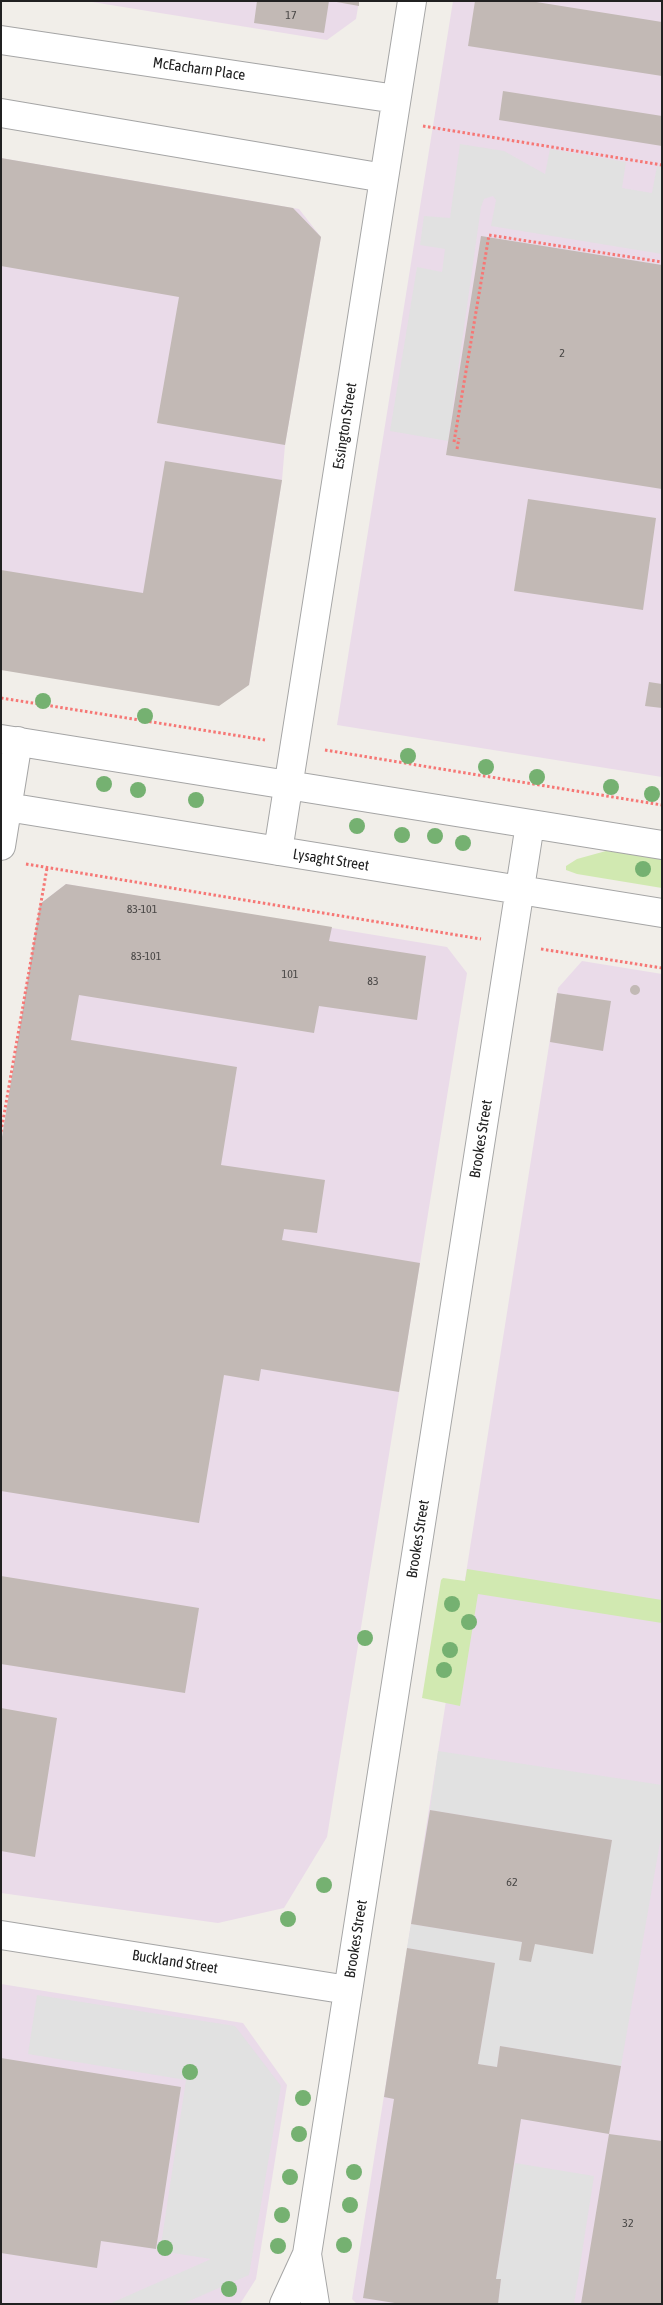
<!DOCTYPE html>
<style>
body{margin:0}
#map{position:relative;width:663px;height:2305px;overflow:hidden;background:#f1eee9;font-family:"Asap Condensed",sans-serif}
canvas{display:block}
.frame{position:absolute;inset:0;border:2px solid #212121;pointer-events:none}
</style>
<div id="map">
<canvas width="663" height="2305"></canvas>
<div class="frame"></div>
</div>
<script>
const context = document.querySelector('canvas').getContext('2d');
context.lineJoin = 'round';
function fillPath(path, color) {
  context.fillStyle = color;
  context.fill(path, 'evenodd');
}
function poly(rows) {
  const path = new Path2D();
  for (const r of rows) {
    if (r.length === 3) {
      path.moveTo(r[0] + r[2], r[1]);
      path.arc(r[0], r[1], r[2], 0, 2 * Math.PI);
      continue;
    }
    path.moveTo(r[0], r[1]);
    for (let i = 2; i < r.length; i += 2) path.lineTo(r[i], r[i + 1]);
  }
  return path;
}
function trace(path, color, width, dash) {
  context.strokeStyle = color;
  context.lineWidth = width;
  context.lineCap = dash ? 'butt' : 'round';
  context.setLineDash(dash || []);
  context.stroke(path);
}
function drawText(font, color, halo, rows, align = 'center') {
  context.font = font + ' "Asap Condensed",sans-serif';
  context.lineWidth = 4;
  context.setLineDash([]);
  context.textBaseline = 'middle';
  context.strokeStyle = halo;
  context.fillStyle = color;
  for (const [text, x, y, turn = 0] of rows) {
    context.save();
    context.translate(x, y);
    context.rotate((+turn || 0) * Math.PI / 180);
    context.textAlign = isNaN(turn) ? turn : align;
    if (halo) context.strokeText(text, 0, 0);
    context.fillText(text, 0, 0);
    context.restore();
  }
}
fillPath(poly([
 [86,1,359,1,356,19,327,40],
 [453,1,662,1,662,777,337,725],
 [1,158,299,209,321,237,285,445,282,480,249,685,1,670],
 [66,884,447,947,467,973,327,1837,284,1908,218,1923,1,1893,1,1143,40,904],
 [582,961,662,974,662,2304,357,2304,352,2299,558,988],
 [1,1984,243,2023,287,2085,256,2279,240,2304,1,2304]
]), '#eadbe9');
fillPath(poly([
 [606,851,662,857,662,888,577,874,566,870,566,866,577,859],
 [467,1569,662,1600,662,1623,478,1594,460,1706,422,1698,441,1580,443,1578,465,1581]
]), '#d1e9b1');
fillPath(poly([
 [460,144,504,151,545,174,550,149,626,162,622,188,652,193,657,166,662,167,662,254,491,226,496,200,493,196,484,199,481,207,448,441,390,431,417,267,442,272,445,249,420,245,424,216,450,218],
 [438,1751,662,1785,662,1831,621,2066,500,2046,497,2067,478,2064,495,1963,407,1948,411,1924,522,1942,520,1960,531,1961,535,1944,593,1953,612,1840,430,1810],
 [37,1995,235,2026,281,2086,249,2275,182,2304,109,2304,211,2259,160,2251,186,2080,28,2054],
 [515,2163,594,2176,574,2304,498,2304,501,2279,496,2279]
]), '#e1e1e1');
fillPath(poly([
 [257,1,329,1,324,33,254,23],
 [331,1,359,1,359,6],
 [475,1,530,1,662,22,662,76,468,46],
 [503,91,662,116,662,146,499,120],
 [1,158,293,208,321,237,285,445,157,423,179,297,1,266],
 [481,236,662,265,662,489,446,455],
 [165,461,282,480,249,685,219,706,1,670,1,570,143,593],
 [528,499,656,518,643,610,514,591],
 [649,682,662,684,662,708,645,706],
 [66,884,332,927,329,941,426,956,417,1020,319,1006,314,1033,79,995,71,1040,237,1067,221,1165,325,1180,317,1233,284,1229,282,1240,420,1263,399,1392,261,1369,259,1381,224,1375,199,1523,1,1491,1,1143,40,904],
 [635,990,5],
 [557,993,611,1001,603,1051,550,1042],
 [1,1576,199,1608,185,1693,1,1664],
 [1,1708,57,1718,35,1857,1,1851],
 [430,1810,612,1840,593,1954,535,1944,531,1962,519,1960,522,1942,411,1924],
 [407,1948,495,1963,478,2064,497,2067,500,2046,621,2066,609,2134,521,2119,496,2279,501,2279,498,2304,401,2304,363,2298,394,2099,384,2097],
 [1,2058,181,2087,156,2249,101,2241,97,2268,1,2253],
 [609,2134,662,2141,662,2304,581,2304]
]), '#c2b9b5');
const minor = poly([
 [1,40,396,99],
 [1,113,384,178],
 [1,739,662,845],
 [1,806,662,913],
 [1,846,18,741],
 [278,851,412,1],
 [1,1935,348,1990],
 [307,2254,315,2304],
 [284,2304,307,2254,530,824]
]);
trace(minor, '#a5a5a5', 30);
trace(poly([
 [423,126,662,165],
 [454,442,489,235,662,262],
 [457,449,459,438],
 [1,698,265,740],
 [325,750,662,805],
 [26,864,481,939],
 [541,949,662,968],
 [1,1132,47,868]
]), '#f67775', 3, [2.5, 2.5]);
trace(minor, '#fff', 28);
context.fillStyle = '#75b171';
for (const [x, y] of [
 [43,701],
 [145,716],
 [408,756],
 [486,767],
 [537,777],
 [104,784],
 [611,787],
 [138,790],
 [652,794],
 [196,800],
 [357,826],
 [402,835],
 [435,836],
 [463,843],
 [643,869],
 [452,1604],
 [469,1622],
 [365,1638],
 [450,1650],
 [444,1670],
 [324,1885],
 [288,1919],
 [190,2072],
 [303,2098],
 [299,2134],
 [354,2172],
 [290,2177],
 [350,2205],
 [282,2215],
 [344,2245],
 [278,2246],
 [165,2248],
 [229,2289]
]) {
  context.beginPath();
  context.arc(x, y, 8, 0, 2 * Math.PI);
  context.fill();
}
drawText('12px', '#494746', null, [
 ["17",291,15],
 ["2",562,353],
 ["83-101",142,909],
 ["83-101",146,956],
 ["101",290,974],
 ["83",373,981],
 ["62",512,1882],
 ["32",628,2223]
]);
drawText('15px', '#212121', '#fff', [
 ["McEacharn Place",199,69,8],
 ["Essington Street",345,426,-81],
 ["Lysaght Street",331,860,9],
 ["Brookes Street",481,1139,-81],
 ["Brookes Street",418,1539,-81],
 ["Brookes Street",356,1939,-81],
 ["Buckland Street",175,1962,9]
]);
</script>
